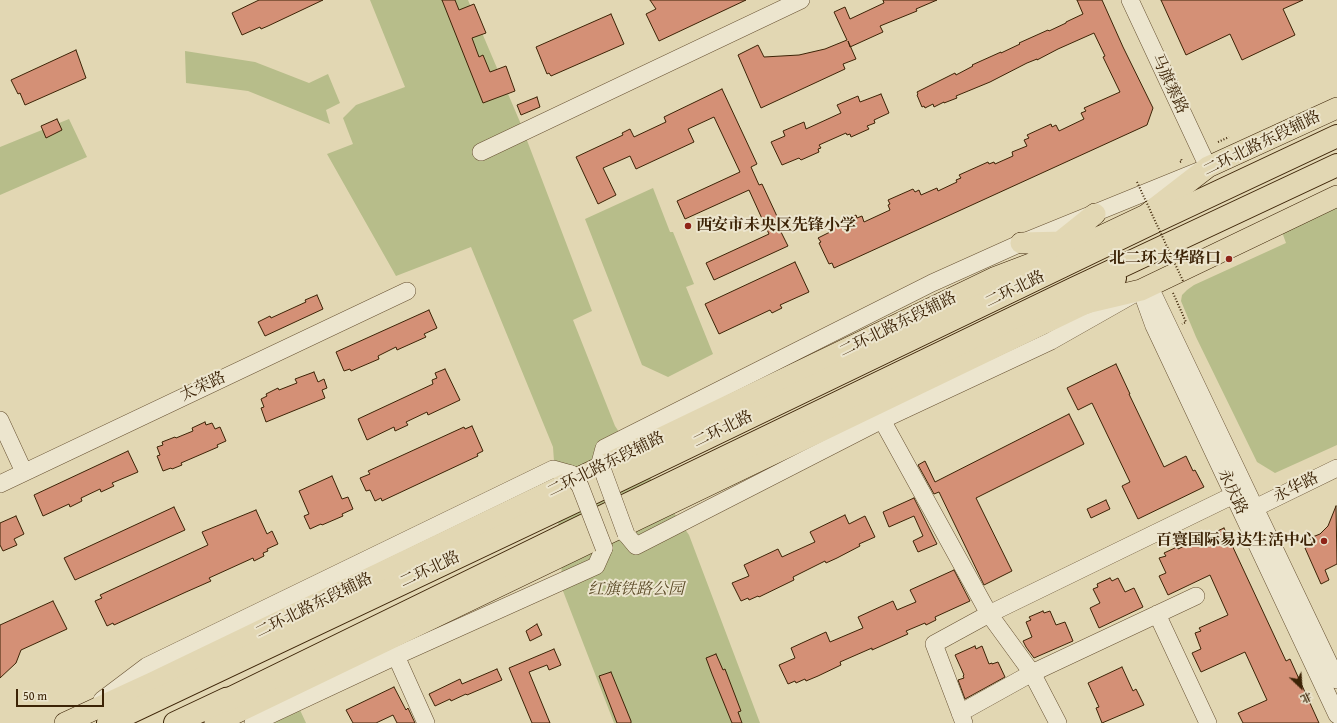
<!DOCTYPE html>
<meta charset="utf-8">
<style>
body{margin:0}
#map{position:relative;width:1337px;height:723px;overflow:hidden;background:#e2d7b3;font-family:"Gentium Book Plus","Noto Serif SC",serif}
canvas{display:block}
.north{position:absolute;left:1281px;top:667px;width:40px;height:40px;-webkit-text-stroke:3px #ece5ce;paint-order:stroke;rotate:155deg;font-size:11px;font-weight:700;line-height:16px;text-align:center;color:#3c2306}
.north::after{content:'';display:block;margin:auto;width:14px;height:18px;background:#3c2306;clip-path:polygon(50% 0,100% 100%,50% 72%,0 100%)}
.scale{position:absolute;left:16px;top:689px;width:88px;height:18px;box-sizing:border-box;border:2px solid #3c2306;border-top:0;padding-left:5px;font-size:12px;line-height:14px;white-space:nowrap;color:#3c2306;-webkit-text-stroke:3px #ece5ce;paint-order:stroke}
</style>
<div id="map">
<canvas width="1337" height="723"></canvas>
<div class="north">北</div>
<div class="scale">50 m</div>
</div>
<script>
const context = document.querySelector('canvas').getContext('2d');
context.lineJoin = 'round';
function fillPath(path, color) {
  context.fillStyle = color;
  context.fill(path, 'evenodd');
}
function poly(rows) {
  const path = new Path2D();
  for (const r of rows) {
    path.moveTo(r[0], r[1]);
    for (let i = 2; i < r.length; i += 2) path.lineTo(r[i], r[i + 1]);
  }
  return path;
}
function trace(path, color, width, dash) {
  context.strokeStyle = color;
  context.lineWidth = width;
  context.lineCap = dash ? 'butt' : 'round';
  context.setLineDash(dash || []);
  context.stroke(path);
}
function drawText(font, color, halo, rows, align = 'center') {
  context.font = font + ' "Gentium Book Plus","Noto Serif SC",serif';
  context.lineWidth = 4;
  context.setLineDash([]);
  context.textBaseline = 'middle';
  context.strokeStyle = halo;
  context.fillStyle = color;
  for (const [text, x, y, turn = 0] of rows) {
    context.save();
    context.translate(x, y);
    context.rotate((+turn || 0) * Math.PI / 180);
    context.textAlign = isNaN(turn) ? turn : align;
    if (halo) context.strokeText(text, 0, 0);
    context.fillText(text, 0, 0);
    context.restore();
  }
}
fillPath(poly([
 [370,0,468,0,520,122,592,311,573,320,615,426,689,535,760,723,614,723,563,591,553,447,471,247,396,276,327,154,353,144,343,118,356,105,405,87],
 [185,51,255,62,309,83,328,74,340,103,326,110,330,124,248,91,186,83],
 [69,119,87,157,0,195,0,147],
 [653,188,670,232,673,232,694,284,686,287,713,354,668,377,642,365,585,219],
 [1337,208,1337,445,1275,473,1257,462,1196,337,1181,301,1182,295,1187,290,1194,285,1286,243,1282,232],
 [300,710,306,723,273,723]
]), '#b7bd8a');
const building = poly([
 [259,0,323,0,268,26,261,29,260,27,242,35,232,13,259,0],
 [442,0,455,0,459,10,474,4,486,33,472,38,479,57,483,55,490,72,506,66,515,91,483,103,442,0],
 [650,0,746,0,659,41,646,14,656,9,650,0],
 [883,0,937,0,916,9,917,11,880,26,883,32,850,47,848,41,856,59,843,64,845,69,761,108,738,55,758,45,764,57,799,55,825,49,847,40,834,12,845,7,850,19,884,3,883,0],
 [1077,0,1102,0,1123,47,1153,108,1147,125,834,268,832,263,829,264,819,243,821,242,818,238,830,232,830,230,834,228,833,226,856,215,857,218,862,216,864,222,890,210,888,205,890,204,888,200,913,189,915,192,919,190,921,195,937,188,938,191,957,182,956,180,961,178,959,175,988,162,989,164,994,162,995,164,1013,156,1012,152,1027,146,1024,140,1029,138,1027,135,1051,124,1052,127,1056,125,1059,131,1084,119,1081,113,1086,111,1084,108,1120,92,1103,57,1105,56,1094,33,1058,49,1037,60,1037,59,1027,63,990,82,956,96,957,98,944,103,944,102,934,107,933,104,925,108,924,106,922,107,917,95,918,94,917,92,955,73,956,75,973,66,972,65,1001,52,1001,53,1020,44,1019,43,1048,30,1049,31,1066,23,1066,22,1083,14,1077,0],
 [1161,0,1303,0,1283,9,1295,35,1242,60,1230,34,1186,55,1161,0],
 [611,14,624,44,551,76,549,73,547,74,536,47,611,14],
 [76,50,86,78,25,105,20,93,18,94,11,80,76,50],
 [722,89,757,164,751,167,759,185,762,184,782,227,779,228,788,246,714,280,706,263,769,234,749,190,685,219,677,201,740,172,714,117,688,129,694,142,636,169,630,156,603,168,616,195,598,204,576,157,623,135,622,133,630,129,634,137,666,122,664,117,722,89],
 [881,94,889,113,874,120,875,123,867,126,869,129,851,137,850,134,847,135,846,133,819,145,821,148,818,149,819,152,801,160,799,158,782,165,771,142,785,136,783,131,804,122,806,129,841,113,837,105,858,96,860,102,881,94],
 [537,97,540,107,521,115,517,105,537,97],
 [57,119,62,130,46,138,41,126,57,119],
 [795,262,809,292,780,305,782,308,772,313,770,310,719,334,705,304,795,262],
 [317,295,323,309,265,336,258,322,270,316,271,318,306,302,305,300,317,295],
 [429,310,437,328,424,334,426,337,397,350,396,347,378,356,379,359,351,371,350,369,344,371,336,352,429,310],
 [1116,364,1130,394,1129,394,1164,467,1186,456,1193,471,1195,470,1204,487,1138,519,1122,486,1130,482,1092,403,1078,410,1067,388,1116,364],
 [445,369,460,400,428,415,427,412,406,422,408,425,395,431,394,427,367,440,358,419,433,384,432,380,437,378,435,373,445,369],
 [314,372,318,382,324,379,327,388,322,390,325,398,266,422,261,408,264,407,261,399,267,396,266,394,278,388,279,390,297,383,295,379,314,372],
 [1069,414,1084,444,976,498,1012,571,984,585,939,492,934,494,918,465,925,461,935,482,1069,414],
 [205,422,206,425,212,423,215,429,220,427,226,441,217,445,218,447,181,463,182,465,172,469,171,468,163,471,157,456,160,455,157,447,163,445,162,442,175,437,176,438,193,431,192,428,205,422],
 [472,426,483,451,477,454,478,456,382,501,381,498,375,501,370,490,366,491,360,478,370,474,368,471,464,427,465,429,472,426],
 [128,451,138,472,112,483,114,486,101,492,100,489,81,498,82,501,70,507,69,504,43,516,34,495,128,451],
 [332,476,342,499,348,497,353,509,342,514,343,516,322,525,321,524,310,529,304,516,309,514,299,491,332,476],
 [914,498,937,544,918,552,913,541,923,536,914,516,889,527,883,512,914,498],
 [1106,500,1110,509,1091,518,1087,509,1106,500],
 [1336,506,1337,564,1325,570,1329,580,1321,584,1305,548,1313,544,1310,538,1320,534,1328,526,1336,506],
 [174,507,185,530,75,580,64,558,174,507],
 [256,510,267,534,272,531,278,544,267,549,268,551,263,553,264,556,254,561,253,558,209,578,211,581,186,592,114,625,113,623,107,626,95,601,102,598,100,595,208,545,202,532,256,510],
 [845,515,849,524,865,516,875,537,859,544,860,546,837,558,826,563,825,561,793,577,794,580,759,597,758,596,749,600,748,598,741,601,732,583,749,576,744,565,778,549,782,557,815,542,810,532,845,515],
 [16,516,24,534,14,539,17,545,3,551,0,545,0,523,16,516],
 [1224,528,1286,661,1290,659,1319,723,1243,723,1238,713,1267,700,1245,652,1201,672,1192,653,1201,649,1195,633,1201,631,1199,628,1228,615,1210,575,1168,595,1159,576,1166,573,1159,558,1166,556,1164,553,1177,547,1178,549,1224,528],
 [954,570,970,601,935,617,936,620,926,625,925,623,906,631,908,634,872,650,872,648,840,662,841,665,818,676,806,681,805,679,796,683,795,681,788,684,779,665,795,658,791,648,826,632,830,642,863,628,858,617,893,601,897,610,916,602,910,590,954,570],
 [1110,578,1112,581,1118,578,1125,592,1134,588,1143,607,1099,628,1090,608,1100,603,1093,589,1098,587,1097,584,1110,578],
 [53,601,67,629,21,650,16,663,0,678,0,625,53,601],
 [1043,611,1044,613,1050,611,1056,625,1065,622,1073,641,1034,658,1026,647,1023,641,1032,637,1026,622,1031,620,1029,617,1043,611],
 [537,624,542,635,530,641,526,631,537,624],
 [975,646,976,649,982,646,989,664,992,663,992,664,998,662,1005,677,965,699,958,680,964,678,963,676,964,675,955,655,975,646],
 [554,649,561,665,549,670,547,665,529,672,550,723,532,723,509,668,554,649],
 [716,654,723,670,725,669,741,711,738,712,742,723,732,723,712,674,706,658,716,654],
 [1122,667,1133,691,1136,689,1144,705,1102,723,1096,708,1099,707,1088,683,1122,667],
 [497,669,502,680,467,695,466,694,451,701,450,699,435,706,429,694,460,679,462,684,497,669],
 [611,672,631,721,631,723,617,723,599,676,611,672],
 [394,687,406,710,408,708,415,723,397,723,393,715,376,723,353,723,346,710,394,687]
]);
fillPath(building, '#d49076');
trace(building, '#3c2306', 1);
const minor = poly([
 [481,152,801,0],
 [1154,296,1337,680],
 [0,420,24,472],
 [882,420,989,614,1032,673,1058,723],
 [600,463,604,448,932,283,1021,243,1208,167,1130,0],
 [0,484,407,291],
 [1255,508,1337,468],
 [626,534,636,546,882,420,1051,341,1141,290,1154,326,1337,715],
 [1157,614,1208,723],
 [396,656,426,723],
 [102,700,147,666,553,469,571,474],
 [960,713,1032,673,1196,596],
 [253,723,396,656,596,566,604,548],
 [964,723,934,644,989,614,1244,490]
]);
const major = poly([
 [1021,243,1066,242],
 [1050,250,1095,214],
 [65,723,154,682,996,277,1091,241,1146,215,1208,167,1337,108],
 [215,723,1086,303,1141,290,1337,196]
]);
const highway = poly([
 [1048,312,1086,303,1115,278],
 [108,723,574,502,1152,223,1337,136],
 [175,723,226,699,227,700,587,524,1073,289,1337,165]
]);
trace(minor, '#665031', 18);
trace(major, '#3c2306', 22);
trace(highway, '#3c2306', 24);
trace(poly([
 [1218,142,1229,137],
 [1180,162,1182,161,1181,159],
 [1173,293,1186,322,1182,324]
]), '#3c2306', 2, [1, 2]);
trace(minor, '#ece5ce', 17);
trace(major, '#e2d7b3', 21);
trace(highway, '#e2d7b3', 22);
const minorBridge = poly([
 [600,463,626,534],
 [571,474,580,486,604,548]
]);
trace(minorBridge, '#665031', 18, []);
trace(poly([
 [1137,182,1183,281]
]), '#3c2306', 2, [1, 2]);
trace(minorBridge, '#ece5ce', 17);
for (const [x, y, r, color] of [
 [688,226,4,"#8f2418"],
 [1229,259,4,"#8f2418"],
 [1324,541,4,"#8f2418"]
]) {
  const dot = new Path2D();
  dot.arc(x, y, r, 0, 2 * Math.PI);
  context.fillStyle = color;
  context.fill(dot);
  trace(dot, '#ece5ce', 1.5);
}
drawText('16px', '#3c2306', '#ece5ce', [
 ["马旗寨路",1169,84,65],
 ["二环北路东段辅路",1262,144,-26],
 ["二环北路",1015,290,-26],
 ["二环北路东段辅路",898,325,-26],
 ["太荣路",203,387,-25],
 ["二环北路",723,430,-26],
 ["二环北路东段辅路",606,465,-26],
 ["永华路",1296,488,-26],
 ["永庆路",1232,492,65],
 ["二环北路",430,570,-25],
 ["二环北路东段辅路",314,606,-26]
]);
drawText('bold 16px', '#3c2306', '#ece5ce', [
 ["西安市未央区先锋小学",696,226,"left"],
 ["北二环太华路口",1221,259],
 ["百寰国际易达生活中心",1316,541]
], 'right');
drawText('italic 16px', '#5b4a27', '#ece5ce', [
 ["红旗铁路公园",636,590]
]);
</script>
